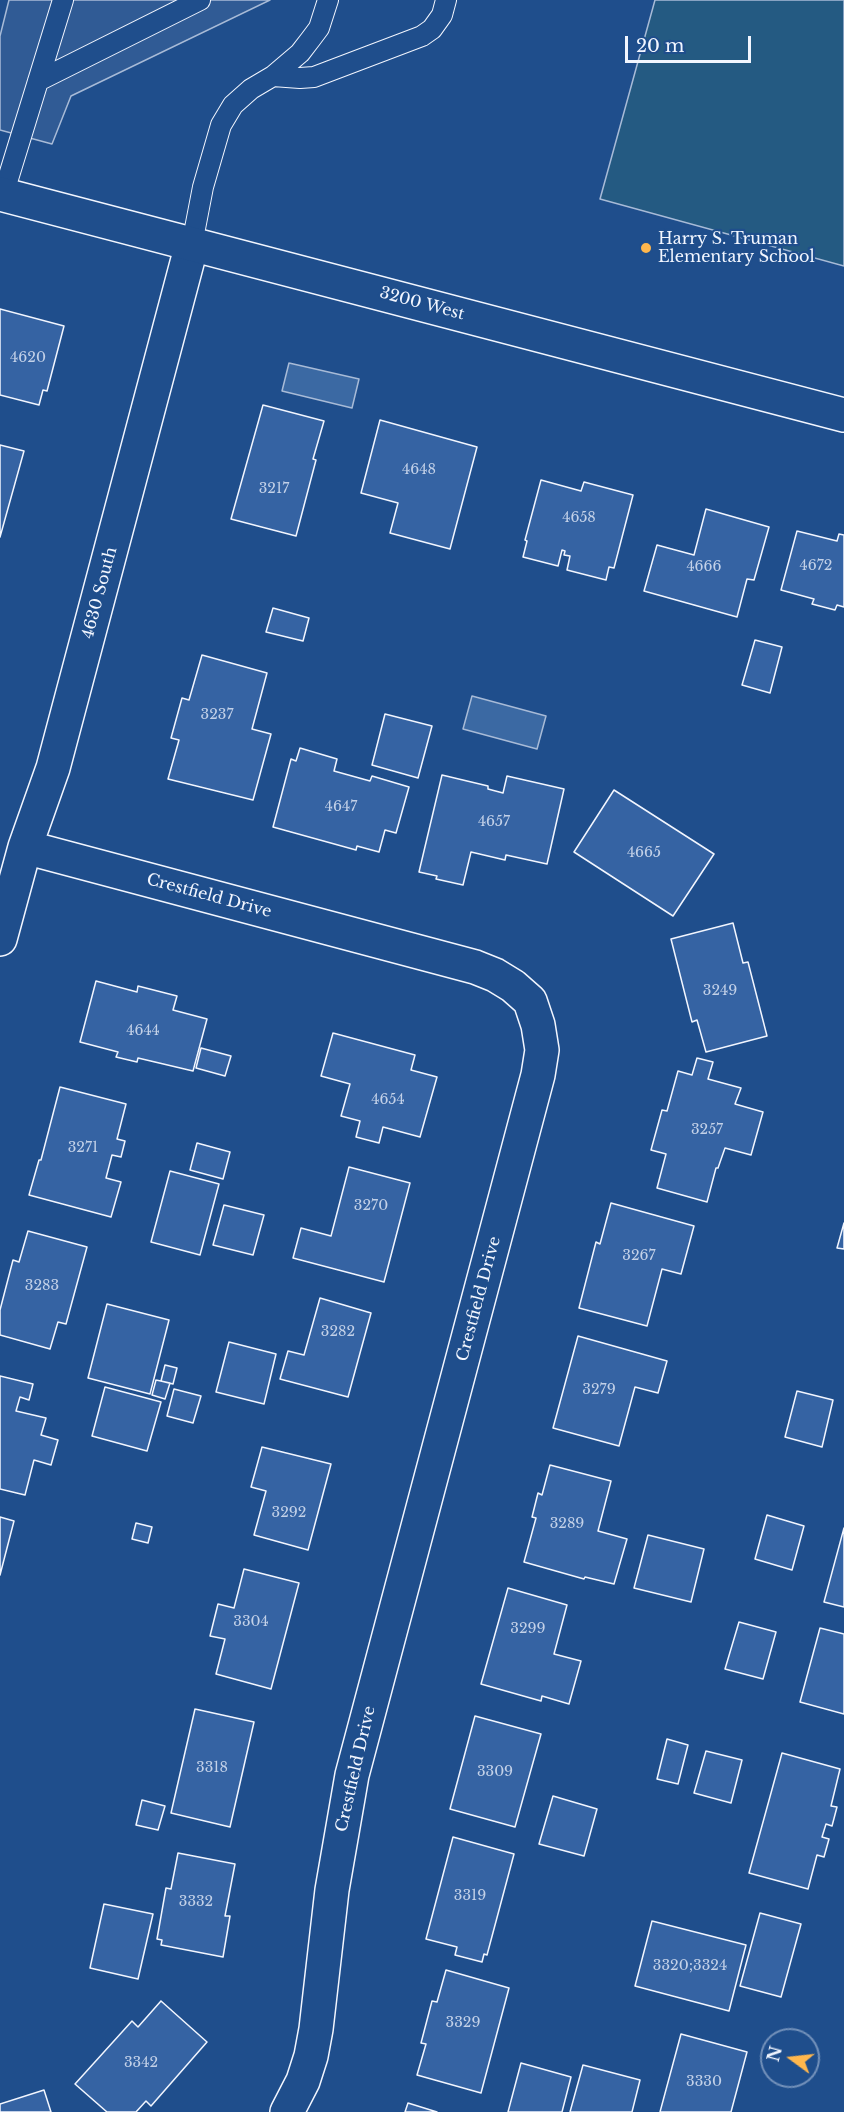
<!DOCTYPE html>
<style>
body{margin:0}
#map{position:relative;width:844px;height:2112px;overflow:hidden;background:#1f4e8c;font-family:"Libre Baskerville",serif}
canvas{display:block}
.north{position:absolute;left:760px;top:2028px;width:60px;height:60px;box-sizing:border-box;background:#1f4e8c;border:2px solid #7391ba;border-radius:50%;rotate:285deg;font-size:16px;font-weight:700;line-height:24px;text-align:center;color:#f2f6ff}
.north::after{content:'';display:block;margin:auto;width:21px;height:27px;background:#ffb74d;clip-path:polygon(50% 0,100% 100%,50% 72%,0 100%)}
.scale{position:absolute;left:625px;top:36px;width:126px;height:27px;box-sizing:border-box;border:3px solid #f2f6ff;border-top:0;padding-left:8px;font-size:18px;line-height:21px;white-space:nowrap;color:#f2f6ff;-webkit-text-stroke:4px #1f4e8c;paint-order:stroke}
</style>
<div id="map">
<canvas width="844" height="2112"></canvas>
<div class="north">N</div>
<div class="scale">20 m</div>
</div>
<script>
const context = document.querySelector('canvas').getContext('2d');
context.lineJoin = 'round';
function fillPath(path, color) {
  context.fillStyle = color;
  context.fill(path, 'evenodd');
}
function poly(rows) {
  const path = new Path2D();
  for (const r of rows) {
    path.moveTo(r[0], r[1]);
    for (let i = 2; i < r.length; i += 2) path.lineTo(r[i], r[i + 1]);
  }
  return path;
}
function trace(path, color, width, dash) {
  context.strokeStyle = color;
  context.lineWidth = width;
  context.lineCap = dash ? 'butt' : 'round';
  context.setLineDash(dash || []);
  context.stroke(path);
}
function drawText(font, color, halo, rows, align = 'center') {
  context.font = font + ' "Libre Baskerville",serif';
  context.lineWidth = 4.5;
  context.setLineDash([]);
  context.textBaseline = 'middle';
  context.strokeStyle = halo;
  context.fillStyle = color;
  for (const [text, x, y, turn = 0] of rows) {
    context.save();
    context.translate(x, y);
    context.rotate((+turn || 0) * Math.PI / 180);
    context.textAlign = isNaN(turn) ? turn : align;
    if (halo) context.strokeText(text, 0, 0);
    context.fillText(text, 0, 0);
    context.restore();
  }
}
const green = poly([
 [655,0,844,0,844,266,600,199,655,0]
]);
fillPath(green, '#245a82');
trace(green, '#a8bbd7', 1.5);
const parking = poly([
 [9,0,270,0,71,96,52,144,0,130,0,36,9,0]
]);
fillPath(parking, '#305b95');
trace(parking, '#a8bbd7', 1.5);
const water = poly([
 [289,363,359,379,352,408,282,391,289,363],
 [472,696,546,716,537,749,463,729,472,696]
]);
fillPath(water, '#3b69a3');
trace(water, '#a8bbd7', 1.5);
const building = poly([
 [0,309,64,326,47,391,43,390,39,405,0,395,0,309],
 [263,405,324,421,313,459,316,460,296,536,231,519,263,405],
 [380,420,477,447,450,549,390,533,398,503,361,493,380,420],
 [0,445,24,451,0,537,0,445],
 [541,480,581,491,584,482,633,495,614,568,609,567,606,580,567,570,570,556,564,555,565,551,562,550,558,566,523,557,527,541,525,540,541,480],
 [706,509,769,527,754,580,747,579,737,617,644,591,657,545,694,555,706,509],
 [797,531,837,541,839,534,844,535,844,607,837,605,835,610,812,604,814,599,781,590,797,531],
 [273,608,309,618,303,641,266,632,273,608],
 [755,640,782,647,770,693,742,685,755,640],
 [202,655,267,673,252,729,271,734,253,800,168,779,179,740,171,738,182,698,189,700,202,655],
 [385,714,432,726,418,778,372,765,385,714],
 [300,748,337,759,334,771,370,781,372,776,409,787,396,833,385,830,379,852,357,846,356,850,273,827,291,759,296,761,300,748],
 [442,775,488,786,488,789,503,793,507,776,564,789,547,864,506,855,505,860,471,852,463,885,436,879,437,876,419,872,442,775],
 [614,790,714,854,673,916,574,852,614,790],
 [733,923,743,963,748,962,767,1036,706,1052,697,1020,692,1022,671,939,733,923],
 [96,981,137,992,138,986,177,996,173,1010,207,1019,193,1071,138,1058,137,1062,116,1057,118,1052,80,1042,96,981],
 [333,1033,415,1055,411,1070,437,1077,420,1137,383,1127,379,1143,356,1137,360,1121,341,1116,350,1084,321,1076,333,1033],
 [201,1048,231,1056,225,1076,196,1068,201,1048],
 [697,1058,713,1062,708,1079,741,1088,735,1104,763,1112,751,1155,725,1148,718,1168,716,1168,707,1202,657,1188,666,1154,651,1150,662,1110,667,1111,678,1071,692,1075,697,1058],
 [60,1087,126,1104,117,1139,125,1141,121,1157,112,1155,106,1178,121,1182,111,1217,29,1195,39,1160,41,1160,60,1087],
 [197,1143,230,1152,223,1179,190,1170,197,1143],
 [349,1167,410,1183,384,1282,293,1258,301,1228,331,1236,349,1167],
 [170,1171,219,1184,200,1255,151,1242,170,1171],
 [611,1203,694,1226,681,1274,662,1269,647,1326,579,1308,596,1242,600,1244,611,1203],
 [224,1205,264,1215,253,1255,213,1245,224,1205],
 [844,1223,844,1249,837,1248,844,1223],
 [28,1231,87,1247,66,1324,58,1322,50,1349,0,1335,0,1310,13,1260,19,1262,28,1231],
 [320,1298,371,1313,348,1397,280,1379,288,1351,304,1355,320,1298],
 [107,1304,169,1320,150,1394,88,1378,107,1304],
 [578,1336,667,1361,658,1393,635,1387,619,1446,553,1428,578,1336],
 [229,1342,276,1354,264,1404,216,1392,229,1342],
 [165,1365,177,1368,173,1384,161,1381,165,1365],
 [0,1376,33,1384,29,1400,20,1397,16,1411,46,1418,41,1435,58,1440,51,1465,34,1460,25,1495,0,1489,0,1376],
 [156,1380,170,1383,165,1399,152,1395,156,1380],
 [105,1387,161,1402,147,1451,92,1436,105,1387],
 [174,1389,201,1396,193,1423,167,1416,174,1389],
 [797,1391,833,1400,822,1447,785,1437,797,1391],
 [262,1447,331,1464,308,1550,254,1535,266,1491,251,1487,262,1447],
 [550,1465,611,1481,598,1531,627,1539,614,1584,585,1577,584,1579,524,1562,536,1518,532,1517,538,1493,542,1495,550,1465],
 [767,1515,804,1526,792,1570,755,1559,767,1515],
 [0,1517,14,1521,0,1575,0,1517],
 [136,1523,152,1527,148,1543,132,1539,136,1523],
 [844,1528,844,1607,824,1602,844,1528],
 [648,1535,704,1549,691,1602,634,1588,648,1535],
 [244,1569,299,1583,271,1689,216,1674,225,1639,210,1636,218,1604,234,1608,244,1569],
 [508,1588,567,1605,554,1654,581,1661,569,1704,542,1696,541,1701,481,1684,508,1588],
 [739,1622,776,1632,763,1679,725,1669,739,1622],
 [820,1628,844,1634,844,1714,800,1702,820,1628],
 [195,1709,254,1722,230,1827,171,1813,195,1709],
 [475,1716,541,1734,515,1827,450,1809,475,1716],
 [667,1739,688,1745,678,1784,657,1779,667,1739],
 [706,1751,742,1760,731,1803,694,1793,706,1751],
 [782,1753,840,1769,831,1806,837,1807,832,1826,826,1824,822,1837,829,1839,824,1857,817,1855,808,1889,749,1873,782,1753],
 [553,1796,597,1809,584,1856,539,1844,553,1796],
 [142,1800,165,1806,158,1830,136,1825,142,1800],
 [453,1837,514,1854,487,1955,484,1954,482,1962,455,1955,457,1947,426,1939,453,1837],
 [178,1853,235,1864,225,1916,230,1916,223,1957,161,1945,162,1940,157,1939,166,1888,171,1889,178,1853],
 [104,1904,153,1914,138,1979,90,1968,104,1904],
 [760,1913,801,1924,781,1997,740,1986,760,1913],
 [652,1921,746,1945,729,2011,635,1986,652,1921],
 [446,1970,509,1988,481,2093,417,2075,426,2044,421,2043,432,2001,437,2002,446,1970],
 [161,2001,207,2042,151,2106,146,2101,136,2112,107,2112,75,2084,132,2021,138,2027,161,2001],
 [681,2034,747,2052,731,2112,660,2112,681,2034],
 [521,2063,571,2077,562,2112,508,2112,521,2063],
 [583,2065,640,2080,632,2112,570,2112,583,2065],
 [44,2090,51,2112,0,2112,0,2104,44,2090],
 [408,2103,437,2112,405,2112,408,2103]
]);
fillPath(building, '#3563a3');
trace(building, '#f2f6ff', 1.5);
const lane = poly([
 [328,0,319,28,310,40,300,53,273,76,300,78,314,77,422,36,432,29,442,15,446,0],
 [38,81,200,0],
 [3,195,63,0],
 [192,244,203,187,221,125,233,105,251,89,273,76]
]);
const street = poly([
 [25,847,475,967,495,975,513,986,530,1001,538,1025,542,1050,538,1075,352,1775,332,1890,316,2029,311,2056,303,2081,287,2112],
 [0,939,25,847,53,768,192,244]
]);
const secondary = poly([
 [0,194,844,415]
]);
trace(lane, '#f2f6ff', 22);
trace(street, '#f2f6ff', 36);
trace(secondary, '#f2f6ff', 36);
trace(lane, '#1f4e8c', 20);
trace(street, '#1f4e8c', 33);
trace(secondary, '#1f4e8c', 33);
for (const [x, y, r, color] of [
 [646,248,6,"#ffb74d"]
]) {
  const dot = new Path2D();
  dot.arc(x, y, r, 0, 2 * Math.PI);
  context.fillStyle = color;
  context.fill(dot);
  trace(dot, '#1f4e8c', 2);
}
drawText('14px', '#c3d1e8', null, [
 ["4620",28,358],
 ["4648",419,470],
 ["3217",274,489],
 ["4658",579,518],
 ["4672",816,566],
 ["4666",704,567],
 ["3237",217,715],
 ["4647",341,807],
 ["4657",494,822],
 ["4665",644,853],
 ["3249",720,991],
 ["4644",143,1031],
 ["4654",388,1100],
 ["3257",707,1130],
 ["3271",83,1148],
 ["3270",371,1206],
 ["3267",639,1256],
 ["3283",42,1286],
 ["3282",338,1332],
 ["3279",599,1390],
 ["3292",289,1513],
 ["3289",567,1524],
 ["3304",251,1622],
 ["3299",528,1629],
 ["3318",212,1768],
 ["3309",495,1772],
 ["3319",470,1896],
 ["3332",196,1902],
 ["3320;3324",690,1966],
 ["3329",463,2023],
 ["3342",141,2063],
 ["3330",704,2082]
]);
drawText('16px', '#f2f6ff', '#1f4e8c', [
 ["Harry S. Truman",658,239],
 ["Elementary School",658,257]
], 'left');
drawText('16px', '#f2f6ff', '#1f4e8c', [
 ["3200 West",422,304,15],
 ["4630 South",100,593,-75],
 ["Crestfield Drive",209,896,15],
 ["Crestfield Drive",479,1299,-75],
 ["Crestfield Drive",356,1769,-77]
]);
</script>
